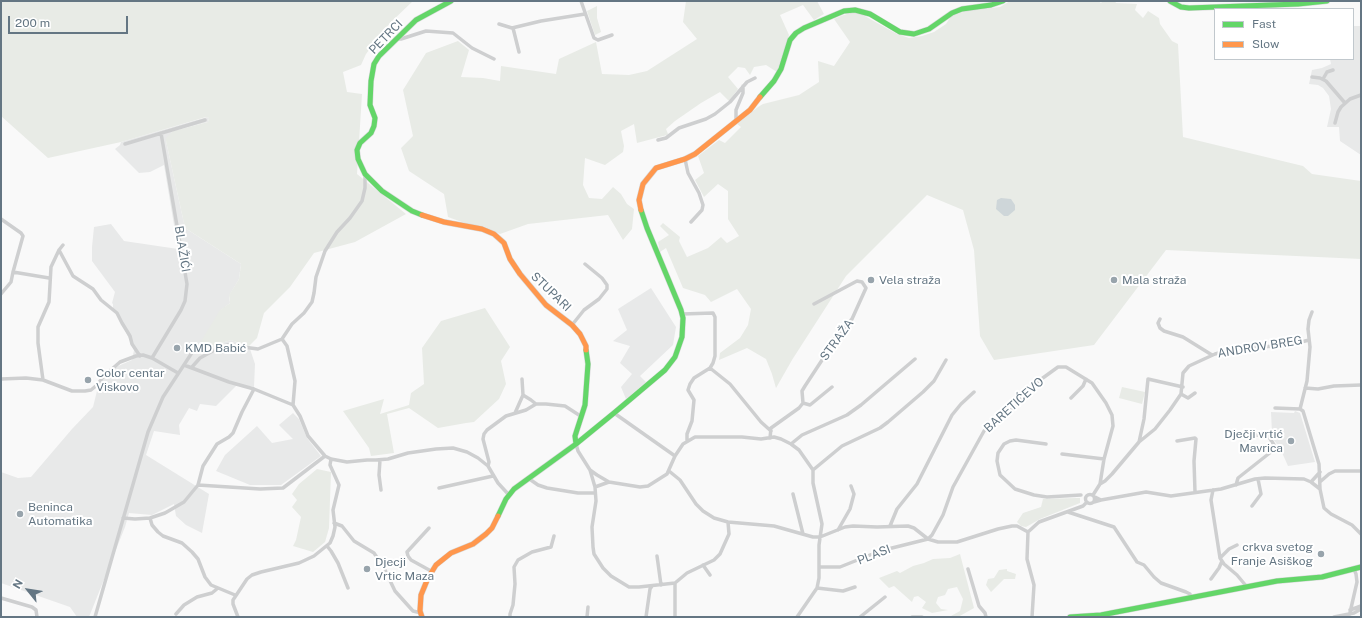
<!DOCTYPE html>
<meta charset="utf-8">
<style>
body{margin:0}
#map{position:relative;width:1362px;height:618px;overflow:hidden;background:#f9f9f9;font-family:"Public Sans",sans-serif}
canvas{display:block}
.frame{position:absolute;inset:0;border:2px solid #647683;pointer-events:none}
.legend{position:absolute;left:1214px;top:8px;width:140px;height:52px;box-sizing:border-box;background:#fff;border:1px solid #c1c8cd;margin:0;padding:5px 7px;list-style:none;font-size:12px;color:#647683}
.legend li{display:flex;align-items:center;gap:8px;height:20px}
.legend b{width:20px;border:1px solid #c1c8cd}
.north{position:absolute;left:8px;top:570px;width:40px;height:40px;-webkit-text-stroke:3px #fff;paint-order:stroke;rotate:300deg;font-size:11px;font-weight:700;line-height:16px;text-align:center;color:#647683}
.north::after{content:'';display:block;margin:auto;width:14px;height:18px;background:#647683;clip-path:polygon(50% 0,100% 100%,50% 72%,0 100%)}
.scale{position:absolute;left:8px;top:16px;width:120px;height:18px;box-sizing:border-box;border:2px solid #647683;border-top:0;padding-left:5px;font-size:12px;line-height:14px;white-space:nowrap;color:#647683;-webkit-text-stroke:3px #fff;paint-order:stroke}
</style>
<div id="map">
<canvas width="1362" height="618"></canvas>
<div class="frame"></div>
<ul class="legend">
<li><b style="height:5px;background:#63d668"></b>Fast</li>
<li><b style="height:5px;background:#ff974d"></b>Slow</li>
</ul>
<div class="north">N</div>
<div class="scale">200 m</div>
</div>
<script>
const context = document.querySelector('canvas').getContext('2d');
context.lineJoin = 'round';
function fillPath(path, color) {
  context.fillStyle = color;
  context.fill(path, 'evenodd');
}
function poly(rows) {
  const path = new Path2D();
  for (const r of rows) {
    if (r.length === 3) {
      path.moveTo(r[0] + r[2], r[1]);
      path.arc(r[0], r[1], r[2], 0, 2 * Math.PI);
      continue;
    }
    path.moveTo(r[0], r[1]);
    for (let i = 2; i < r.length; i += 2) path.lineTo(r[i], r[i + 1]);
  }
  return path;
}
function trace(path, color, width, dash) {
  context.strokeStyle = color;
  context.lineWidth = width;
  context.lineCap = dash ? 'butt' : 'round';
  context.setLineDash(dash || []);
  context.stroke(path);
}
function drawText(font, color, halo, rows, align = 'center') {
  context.font = font + ' "Public Sans",sans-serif';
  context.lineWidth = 4;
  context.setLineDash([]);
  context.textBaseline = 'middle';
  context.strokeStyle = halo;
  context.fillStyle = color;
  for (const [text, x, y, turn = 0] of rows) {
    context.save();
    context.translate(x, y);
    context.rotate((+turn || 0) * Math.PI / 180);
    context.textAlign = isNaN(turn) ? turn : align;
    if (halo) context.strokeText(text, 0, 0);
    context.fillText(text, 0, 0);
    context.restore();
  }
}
fillPath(poly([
 [1353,26,1361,26,1361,155,1340,141,1339,127,1327,127,1331,109,1329,96,1323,88,1318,85,1309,84,1312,70,1322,68,1331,64,1330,59,1353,59],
 [207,117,209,118,208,122,173,131,166,141,185,228,241,264,239,279,229,296,230,303,220,311,202,349,231,340,249,346,255,364,254,387,238,384,216,406,200,404,197,411,189,408,179,425,180,435,154,431,146,455,209,494,202,533,186,525,176,516,174,504,152,515,129,513,125,527,89,617,77,617,70,607,1,583,1,472,18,478,31,477,72,429,93,407,98,387,106,376,116,367,132,360,134,350,119,317,113,310,113,304,112,303,115,292,92,261,92,247,94,227,111,224,124,241,178,249,164,165,150,172,139,173,115,149,120,145,121,142],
 [651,288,676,327,673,345,640,376,646,382,626,399,621,387,632,374,620,363,630,346,613,341,627,330,618,309],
 [1295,411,1300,413,1315,462,1288,466,1280,448,1269,434,1272,433,1271,412,1294,413],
 [293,413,299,419,307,438,321,456,281,485,250,485,216,471,225,455,257,426,272,443,293,439,279,425]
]), '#e8e9e9');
fillPath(poly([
 [1,1,413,1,390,23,366,54,361,65,343,72,347,92,362,94,357,174,406,214,355,242,314,253,290,287,264,313,257,338,249,346,231,340,202,349,200,343,220,310,230,303,229,295,239,279,241,264,185,228,166,141,166,138,173,131,208,122,209,118,206,117,121,142,48,158,1,116],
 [686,1,817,1,824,14,814,20,803,5,780,15,789,35,777,72,766,65,754,67,750,75,745,68,738,67,728,77,738,89,729,101,720,92,701,103,675,121,666,129,668,134,667,135,637,143,634,124,621,131,624,146,623,152,605,165,585,158,583,185,589,198,602,199,613,187,621,194,627,204,634,209,632,229,623,240,608,215,528,224,500,234,483,226,470,225,448,217,444,194,409,171,401,148,413,136,403,90,426,53,458,41,469,50,461,77,483,78,500,81,501,66,556,74,559,59,596,42,602,74,629,75,647,71,697,39,683,22],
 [1010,1,1098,1,1101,3,1103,1,1115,1,1116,3,1137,4,1135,10,1143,18,1148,11,1159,18,1160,24,1172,41,1178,44,1183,137,1303,166,1312,174,1361,181,1361,259,1166,250,1094,345,994,360,980,336,974,250,963,210,927,195,846,276,792,360,776,388,772,374,766,359,747,348,719,360,720,353,740,338,748,325,751,309,737,289,711,302,705,295,683,288,666,248,660,252,658,242,669,235,660,226,663,223,680,237,679,241,687,257,708,248,721,237,727,243,739,236,728,219,728,191,718,184,704,197,695,180,704,173,698,156,719,140,725,143,741,127,737,124,758,107,763,104,799,95,819,82,818,61,834,66,850,42,834,19,841,16,853,12,863,15,897,34,909,38,922,36,934,32,946,24,951,16,966,11,1000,7],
 [597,6,597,18,601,32,595,35,587,11],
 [485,308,510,347,501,361,506,384,499,399,474,422,466,423,438,428,409,408,387,414,394,453,371,456,369,448,343,411,384,399,380,414,409,405,411,393,424,384,422,348,441,321],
 [1122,387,1145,392,1142,404,1119,398],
 [317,469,331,472,329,528,325,542,313,552,293,546,296,540,301,517,292,507,297,500,292,494,299,484],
 [1076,498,1080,498,1080,503,1040,519,1026,527,1021,526,1017,522,1023,513,1041,507,1043,499],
 [960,554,974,608,958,617,951,616,960,611,963,599,957,587,948,589,945,595,938,597,936,603,941,609,948,610,932,613,922,608,926,602,918,596,914,597,912,602,894,586,889,588,879,578,897,571,900,573,913,566,924,563,933,559,950,558],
 [1007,569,1007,571,1016,574,1015,579,1004,579,991,592,986,585,988,579,994,578,999,570]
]), '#e8ebe6');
fillPath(poly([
 [1001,198,1011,199,1015,205,1015,210,1008,216,1004,216,996,209,997,200]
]), '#ced6d9');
const fast = poly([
 [1170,1,1181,7,1189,8,1298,4,1327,1],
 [760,97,774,81,781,69,790,40,796,33,804,28,844,11,855,10,870,14,900,32,914,34,929,29,952,13,962,9,991,5,1003,1],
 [422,215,412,211,382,191,365,174,358,159,357,150,360,143,371,133,374,126,375,118,370,105,371,81,374,64,379,56,416,20,451,1],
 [576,444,575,436,585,405,588,364,586,350],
 [498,516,506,499,514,489,576,444,614,413,665,370,675,357,682,337,683,318,681,310,647,228,641,210],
 [1070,617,1101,615,1277,581,1322,577,1361,567]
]);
const slow = poly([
 [641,210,639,200,643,184,656,168,685,159,695,154,750,110,760,97],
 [422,215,444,222,482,229,494,234,504,243,510,259,520,274,546,305,572,325,580,334,586,346,586,350],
 [422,617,420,611,421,595,428,578,436,565,451,553,473,544,486,534,492,528,498,516]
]);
trace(fast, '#d5d6d7', 6);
trace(slow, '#d5d6d7', 6);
trace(poly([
 [581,1,594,38,598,40,612,35],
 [499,24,512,28,541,21,585,14],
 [513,28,519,52],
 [397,39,401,39,426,31,453,33,472,48,494,59],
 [1312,77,1320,78,1326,81,1345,103],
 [1323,79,1327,72,1333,70],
 [736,121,736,110,743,93,743,86],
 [1335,123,1338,112,1341,107,1350,99,1361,95],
 [658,140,666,138,679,128,706,119,715,114,730,102,747,82,755,78],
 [125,144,205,120],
 [685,159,688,173,699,193,703,205,702,210,691,222],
 [1,219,21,233,23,236,13,272,49,278],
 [59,250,73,276,93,289,101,300,117,313,122,323,130,336,132,344,140,356],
 [1,294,11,282,13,272],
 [1312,312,1309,320,1308,329,1310,347,1307,381,1300,409,1303,411,1319,464,1320,489,1324,508,1331,514,1352,525,1361,534],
 [682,314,713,313,715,317,715,356,713,363,710,368,694,378,690,384,688,390,694,400,692,421,687,434,687,440],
 [1160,319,1158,323,1160,328,1164,331,1183,337,1212,355],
 [572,325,584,310,599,299,607,289,607,285,602,278,585,264],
 [282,339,287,346,295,381,293,405,300,416,308,436,325,456,331,459,347,462,367,460,376,460,388,459,408,453,436,449,453,448,467,452,478,458,488,466,498,483,509,495],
 [152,358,181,310,185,301,187,284,161,133],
 [184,365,229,382,254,389,293,405],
 [192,367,200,358,218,348,228,345,258,349,282,339,292,324,304,313,312,302,314,293,316,277,325,251,337,232,350,218,362,201,365,188,365,175],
 [710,368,730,384,761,422,771,431],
 [1,379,26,378,43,380,72,391,85,391,91,390,97,385,104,376,120,362,136,356,143,355,152,358,178,373],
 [43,380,38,343,38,327,49,302,51,267,59,250,63,245],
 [1305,388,1318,389,1334,386,1361,385],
 [1181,394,1188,398,1195,393],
 [523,395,531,400,536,404],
 [1071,398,1083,386,1086,379],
 [803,403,802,391,805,386,826,354,832,342,852,319,866,288,862,282,857,281,814,304],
 [803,403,810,405,832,387],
 [1275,408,1300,409],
 [515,413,523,395,522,379],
 [614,413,675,456],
 [770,438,771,428,799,408,803,403],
 [1177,441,1195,438,1196,439,1194,461,1195,492],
 [1139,442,1144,419,1148,379,1183,387],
 [576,444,578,451,590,470,597,475,609,482,640,487,648,486,667,474,675,456,683,444,695,437,742,437,761,439,774,437,781,439,791,444,799,450,813,470],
 [791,444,802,435,847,415,861,405,915,359],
 [1046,444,1016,440,1010,441,1004,444,998,453,997,461,1000,475,1015,489,1034,495,1047,497,1081,495],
 [1062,454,1104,459],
 [380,460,379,475,381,490],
 [488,466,489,462,483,439,484,434,487,430,506,416,526,410,536,404,546,404,565,406,582,417],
 [590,470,595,487,596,501,592,527,593,547,594,554,603,568,611,576,629,587,639,587,675,583,687,573,714,560,720,554,729,534,728,522],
 [813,470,842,446,880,428,888,422,923,392,934,381,946,360],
 [669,471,680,480,696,504,703,511,714,518,728,522,774,526,813,537,820,537,845,527,853,526,877,527,908,526,914,528,928,539,938,542,957,542,998,529,1012,526,1017,526,1028,532,1027,559,1034,585,1032,617],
 [528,478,538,485,547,488,578,493,595,493],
 [1321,481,1329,474,1335,471,1361,471],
 [1311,482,1320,472],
 [1100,484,1105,481,1112,474,1139,442,1155,429,1170,410,1181,394,1183,373,1189,366,1215,354,1226,351,1247,347,1286,346,1309,340],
 [198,485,203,466,217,444,229,437,233,433,242,412,254,389],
 [1236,485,1238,478,1276,448,1269,437,1264,434,1245,437],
 [595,487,609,482],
 [439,488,493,476],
 [1213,490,1211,500,1220,558,1224,564,1237,575,1247,587],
 [793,494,803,534],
 [1090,499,4.5],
 [1101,500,1146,492,1171,496,1221,489,1255,479,1265,478,1304,479,1311,482,1320,489],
 [1094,502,1101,500,1095,497],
 [1252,506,1261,494,1258,479],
 [1068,512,1114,527,1137,562,1144,565,1154,577,1161,583,1186,592,1190,594,1191,599],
 [123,518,135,519,150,518,165,513,184,502,198,485,260,489,283,488,325,456],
 [150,518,152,525,158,532,163,536,182,543,192,552,198,559,205,577,211,585,235,595],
 [334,523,342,526,354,541,374,553,384,568,395,591,413,611,421,613],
 [890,526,897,509,917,484,952,415,961,404,974,392],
 [429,528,407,552,408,556,411,560,431,571],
 [838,530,850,509,854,494,851,486],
 [1028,532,1039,522,1083,506,1087,502],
 [327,546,331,551,338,563,348,588],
 [657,556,661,585],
 [1220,558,1229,549,1237,545],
 [703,565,710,575],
 [820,567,840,567,880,551,928,539,932,535,943,515,953,487,984,431,996,420,1015,407,1029,388,1058,367,1066,367,1092,383,1106,403,1112,415,1113,426,1104,459,1100,484,1093,495],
 [968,569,979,606,985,613,986,617],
 [1211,579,1219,568,1222,561],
 [817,588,843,591,855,587],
 [1,598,32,607,36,610,37,617],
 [1350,610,1361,606],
 [176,614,184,605,197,597,212,593,218,588],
 [95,617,148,432,163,397,195,348],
 [238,617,233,604,233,600,247,579,252,575,261,572,299,563,314,556,330,543,333,536,335,527,333,510,339,485,330,465,331,459],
 [510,617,510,614,513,605,515,584,514,567,518,560,532,552,551,547,554,536],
 [587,617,588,607],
 [646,617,650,589,652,586],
 [675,617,675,583],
 [797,617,817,588,819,578,819,545,822,524,813,483,813,470],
 [860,617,885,597],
 [912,617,922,617],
 [1334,617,1354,613,1361,609],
 [1349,617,1357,582,1356,574,1354,569]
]), '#cecfd0', 3.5);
trace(fast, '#63d668', 5);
trace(slow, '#ff974d', 5);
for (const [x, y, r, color] of [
 [871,280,4,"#98a4ac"],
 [1114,280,4,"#98a4ac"],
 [177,348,4,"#98a4ac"],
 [88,380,4,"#98a4ac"],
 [1291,441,4,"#98a4ac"],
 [20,514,4,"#98a4ac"],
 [1321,554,4,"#98a4ac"],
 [367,569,4,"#98a4ac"]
]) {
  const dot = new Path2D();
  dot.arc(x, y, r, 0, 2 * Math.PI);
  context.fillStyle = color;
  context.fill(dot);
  trace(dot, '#fff', 1.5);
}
drawText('12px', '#647683', '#fff', [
 ["PETRCI",386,37,-46],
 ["BLAŽIĆI",182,249,81],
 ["STUPARI",551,292,44],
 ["STRAŽA",837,340,-54],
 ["ANDROV BREG",1260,347,-9],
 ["BARETIĆEVO",1014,405,-42],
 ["PLASI",874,555,-21]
]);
drawText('12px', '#647683', '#fff', [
 ["Vela straža",879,280],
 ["Mala straža",1122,280],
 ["KMD Babić",185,348],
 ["Color centar",96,373],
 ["Viskovo",96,387],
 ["Dječji vrtić",1283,434,"right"],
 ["Mavrica",1283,448,"right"],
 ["Beninca",28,507],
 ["Automatika",28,521],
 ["crkva svetog",1313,547,"right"],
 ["Franje Asiškog",1313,561,"right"],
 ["Djecji",375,562],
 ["Vrtic Maza",375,576]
], 'left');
</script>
